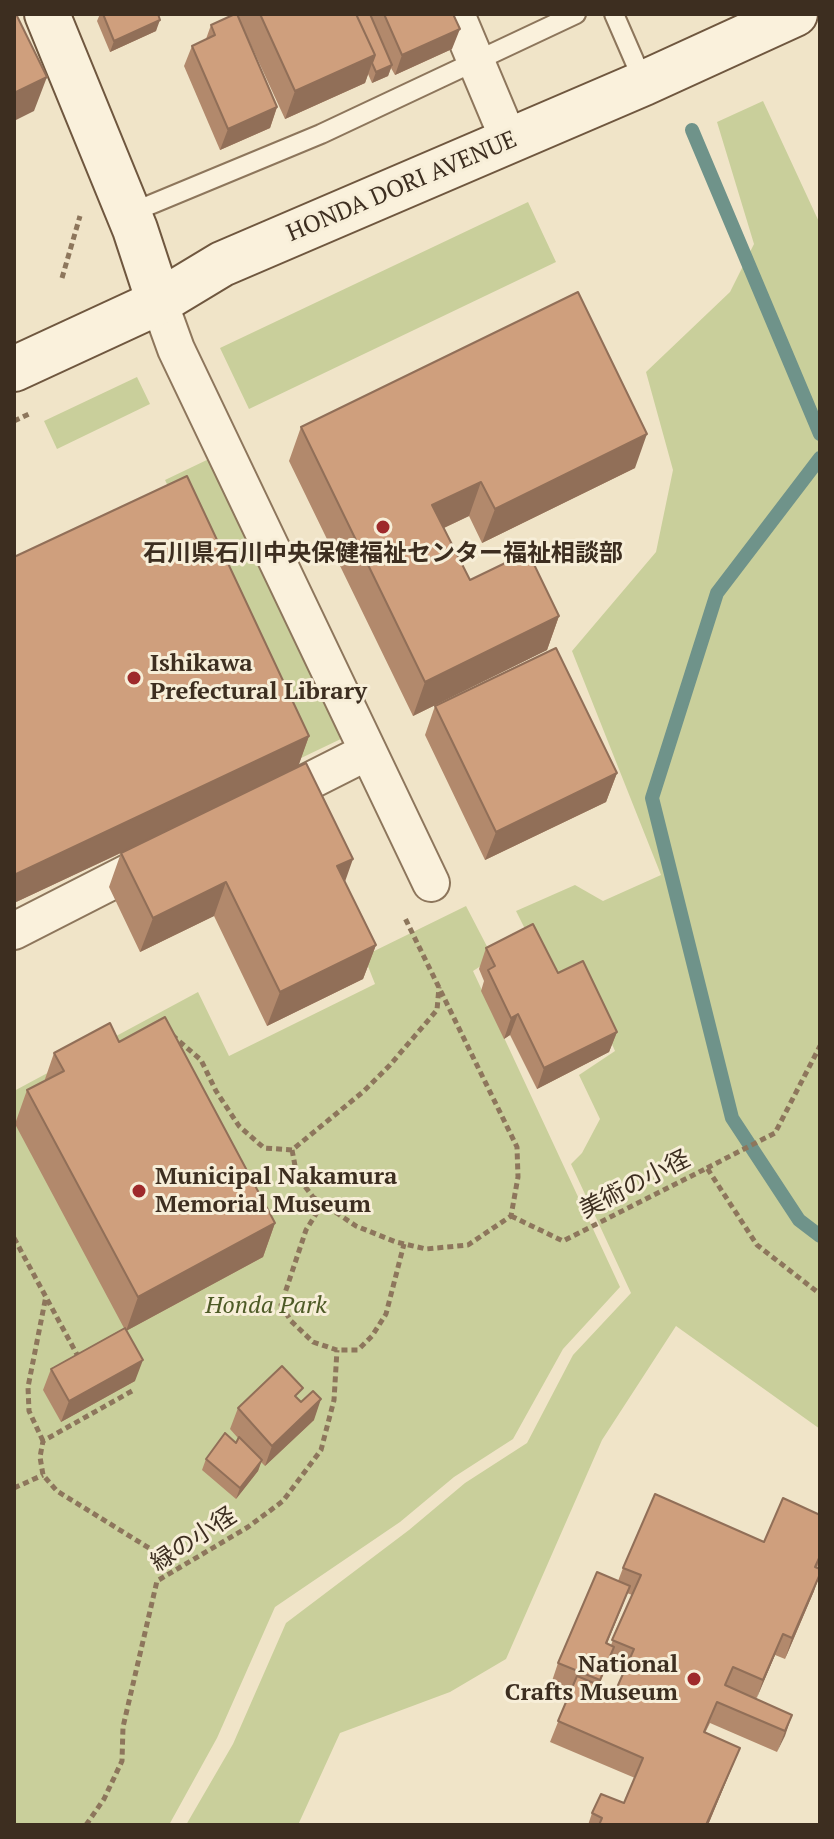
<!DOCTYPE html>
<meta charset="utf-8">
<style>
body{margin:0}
#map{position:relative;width:834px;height:1839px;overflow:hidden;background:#f0e4c8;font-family:"PT Serif",serif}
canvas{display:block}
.frame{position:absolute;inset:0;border:16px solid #3d2e20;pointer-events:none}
</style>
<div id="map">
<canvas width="834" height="1839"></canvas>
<div class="frame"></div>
</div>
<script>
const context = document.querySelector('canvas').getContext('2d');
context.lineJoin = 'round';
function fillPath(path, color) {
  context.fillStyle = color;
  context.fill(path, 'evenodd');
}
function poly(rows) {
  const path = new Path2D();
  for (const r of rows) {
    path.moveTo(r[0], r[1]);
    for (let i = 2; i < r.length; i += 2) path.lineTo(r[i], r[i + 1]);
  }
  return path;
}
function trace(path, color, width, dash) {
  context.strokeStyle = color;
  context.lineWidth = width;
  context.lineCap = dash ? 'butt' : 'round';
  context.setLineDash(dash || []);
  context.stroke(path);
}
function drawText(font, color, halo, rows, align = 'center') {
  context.font = font + ' "PT Serif","Noto Sans JP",serif';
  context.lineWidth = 6;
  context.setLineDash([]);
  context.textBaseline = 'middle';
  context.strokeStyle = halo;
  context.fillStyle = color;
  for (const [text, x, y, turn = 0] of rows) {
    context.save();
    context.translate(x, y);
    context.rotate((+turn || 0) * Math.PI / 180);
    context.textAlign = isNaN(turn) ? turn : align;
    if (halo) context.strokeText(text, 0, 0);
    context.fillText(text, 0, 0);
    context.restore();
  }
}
fillPath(poly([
 [763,101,820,224,820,1429,676,1326,602,1440,506,1659,450,1692,340,1733,298,1825,186,1825,233,1744,286,1623,409,1530,465,1483,527,1443,573,1355,631,1293,571,1164,582,1153,600,1119,579,1075,615,1051,583,979,559,985,531,941,516,911,575,885,603,901,661,875,572,651,656,552,673,470,646,372,730,292,754,244,717,122],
 [528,202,556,262,249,409,220,348],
 [137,377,150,404,57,449,44,421],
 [211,458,345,737,299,759,165,480],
 [466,906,493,958,473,971,620,1287,563,1349,513,1439,454,1477,400,1522,275,1607,217,1738,169,1825,14,1825,14,1091,198,992,229,1056,375,984,364,956]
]), '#c9cf9b');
trace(poly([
 [692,130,820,434],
 [820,458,717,593,652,798,732,1118,799,1220,820,1236]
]), '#6f938a', 14);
const lane = poly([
 [614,14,644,83],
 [128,214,321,134,576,14]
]);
const street = poly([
 [456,14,509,140],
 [159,302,176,349,431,883],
 [272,800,367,752],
 [14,931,155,859]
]);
const secondary = poly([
 [47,14,135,229,159,302],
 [14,369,159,302,222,264,644,83,795,14]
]);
trace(lane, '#8d765c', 22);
trace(street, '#8d765c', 40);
trace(secondary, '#6f573f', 48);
trace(poly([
 [62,278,80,216],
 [14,421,31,413],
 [172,1035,201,1060,216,1091,239,1126,264,1148,292,1150,364,1091,390,1065,437,1010,439,987],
 [292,1150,297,1176,313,1197,356,1226,396,1242,426,1249,468,1245,511,1216,518,1177,517,1147,404,916],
 [707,1168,775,1133,820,1046],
 [323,1203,306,1230,281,1305,291,1321,313,1342,337,1350,358,1350,372,1336,386,1314,404,1244],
 [511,1216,563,1241,707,1168,757,1245,820,1294],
 [14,1238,80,1360],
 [132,1391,43,1441,40,1457,43,1475,57,1491,178,1566],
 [43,1441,29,1411,28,1387,46,1296],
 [14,1488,43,1475],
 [86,1825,104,1799,122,1761,123,1727,157,1581,248,1527,283,1501,321,1450,334,1400,337,1350]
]), '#8d765c', 5, [6, 4]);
trace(lane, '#faf1dc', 18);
trace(street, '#faf1dc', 36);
trace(secondary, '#faf1dc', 44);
fillPath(poly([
 [100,14,158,14,156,31,110,52,97,21],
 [235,14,453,14,452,49,395,75,391,68,388,76,372,83,368,74,365,83,285,119,244,30,277,107,270,128,220,150,184,66,192,46,206,39,211,25],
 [301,427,635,468,482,543,469,516,444,528,470,580,559,616,547,650,413,716,289,461],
 [435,706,617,773,606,802,485,860,425,735],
 [309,736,298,766,345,882,376,945,363,979,267,1026,214,916,140,952,109,887,121,853,14,903],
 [486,948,558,973,617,1032,609,1052,537,1089,510,1035,504,1039,481,991,484,981,479,969],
 [119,1042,275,1223,263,1257,126,1331,135,1381,61,1422,43,1390,51,1369,124,1328,15,1124,27,1090,44,1082,54,1053],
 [299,1399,314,1420,265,1466,261,1462,258,1471,236,1499,202,1470,206,1459,236,1443,238,1438,230,1429,238,1408],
 [820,1515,820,1560,817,1568,814,1591,785,1659,775,1655,756,1699,792,1715,777,1752,710,1723,705,1733,740,1748,708,1825,588,1825,592,1813,624,1803,635,1778,550,1742,570,1692,551,1684,558,1663,618,1581,623,1568,764,1542],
 [627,1593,632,1595,611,1645,607,1644],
 [608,1663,625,1669,615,1692,599,1685]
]), '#b2896c');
fillPath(poly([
 [160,20,156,31,110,52,114,41],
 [460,29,452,49,395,75,402,55],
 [375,55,365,83,285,119,295,91],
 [392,65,388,76,372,83,376,72],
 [47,77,34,111,14,121,14,93],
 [277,107,270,128,220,150,228,129],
 [647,434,635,468,482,543,495,509],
 [481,482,469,516,420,539,432,505],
 [559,616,547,650,413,716,425,682],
 [309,736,297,770,14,903,14,875],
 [617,773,606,802,485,860,496,832],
 [353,859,341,893,337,866],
 [226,882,214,916,140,952,153,918],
 [376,945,363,979,267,1026,280,992],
 [518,1014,510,1035,504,1039,511,1018],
 [617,1032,609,1052,537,1089,544,1068],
 [275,1223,263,1257,126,1331,138,1297],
 [143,1360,135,1381,61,1422,69,1401],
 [321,1399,314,1420,265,1466,272,1446],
 [262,1460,258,1471,236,1499,240,1488],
 [820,1574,814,1591,785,1659,792,1638],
 [630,1586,622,1607,598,1664,606,1643],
 [783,1634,775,1655,756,1700,763,1680],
 [792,1715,785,1736,777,1752,785,1731],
 [740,1748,708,1825,706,1825]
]), '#916f58');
const building = poly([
 [14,14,16,14,47,77,14,93,14,14],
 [103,14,158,14,160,20,114,41,103,14],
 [235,14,237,14,277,107,228,129,192,46,215,35,211,25,235,14],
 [260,14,356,14,375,55,295,91,260,14],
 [356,14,370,14,392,65,376,72,372,63,375,55,356,14],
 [384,14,453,14,460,29,402,55,384,14],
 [578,292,647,434,495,509,481,482,432,505,470,580,528,552,559,616,425,682,301,427,578,292],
 [187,476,309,736,14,875,14,557,187,476],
 [556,648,617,773,496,832,435,706,556,648],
 [306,763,353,859,337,866,376,945,280,992,226,882,153,918,121,853,306,763],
 [533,924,558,973,583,961,617,1032,544,1068,518,1014,511,1018,488,970,495,966,486,948,533,924],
 [165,1017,275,1223,138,1297,27,1090,64,1071,54,1053,110,1023,119,1042,165,1017],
 [125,1328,143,1360,69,1401,51,1369,125,1328],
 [282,1366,303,1388,295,1396,301,1402,313,1391,321,1399,272,1446,238,1408,282,1366],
 [225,1433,236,1443,239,1437,262,1460,240,1488,206,1459,225,1433],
 [655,1494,764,1542,783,1498,820,1515,820,1556,815,1567,820,1569,820,1574,792,1638,783,1634,763,1680,733,1667,725,1685,792,1715,785,1731,717,1702,704,1732,740,1748,706,1825,599,1825,602,1818,592,1813,601,1794,624,1803,643,1758,558,1721,577,1676,615,1692,634,1649,612,1640,641,1575,623,1568,655,1494],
 [597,1572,630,1586,606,1643,614,1647,600,1680,558,1663,597,1572]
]);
fillPath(building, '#cf9f7d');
trace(building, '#916f58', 2);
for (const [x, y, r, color] of [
 [383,527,8,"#9e2a2b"],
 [134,678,8,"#9e2a2b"],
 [139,1191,8,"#9e2a2b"],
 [694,1679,8,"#9e2a2b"]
]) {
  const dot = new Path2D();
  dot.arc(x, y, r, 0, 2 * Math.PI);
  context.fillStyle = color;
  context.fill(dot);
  trace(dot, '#f7eed8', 3);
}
drawText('24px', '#3d2e20', '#f7eed8', [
 ["HONDA DORI AVENUE",402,187,-23],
 ["美術の小径",635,1185,-27],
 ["緑の小径",194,1540,-33]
]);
drawText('bold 24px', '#3d2e20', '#f7eed8', [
 ["石川県石川中央保健福祉センター福祉相談部",383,554,"center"],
 ["Ishikawa",150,664],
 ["Prefectural Library",150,692],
 ["Municipal Nakamura",155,1177],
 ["Memorial Museum",155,1205],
 ["National",678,1665,"right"],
 ["Crafts Museum",678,1693,"right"]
], 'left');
drawText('italic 24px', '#4d5a26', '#f7eed8', [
 ["Honda Park",266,1306]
]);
</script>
